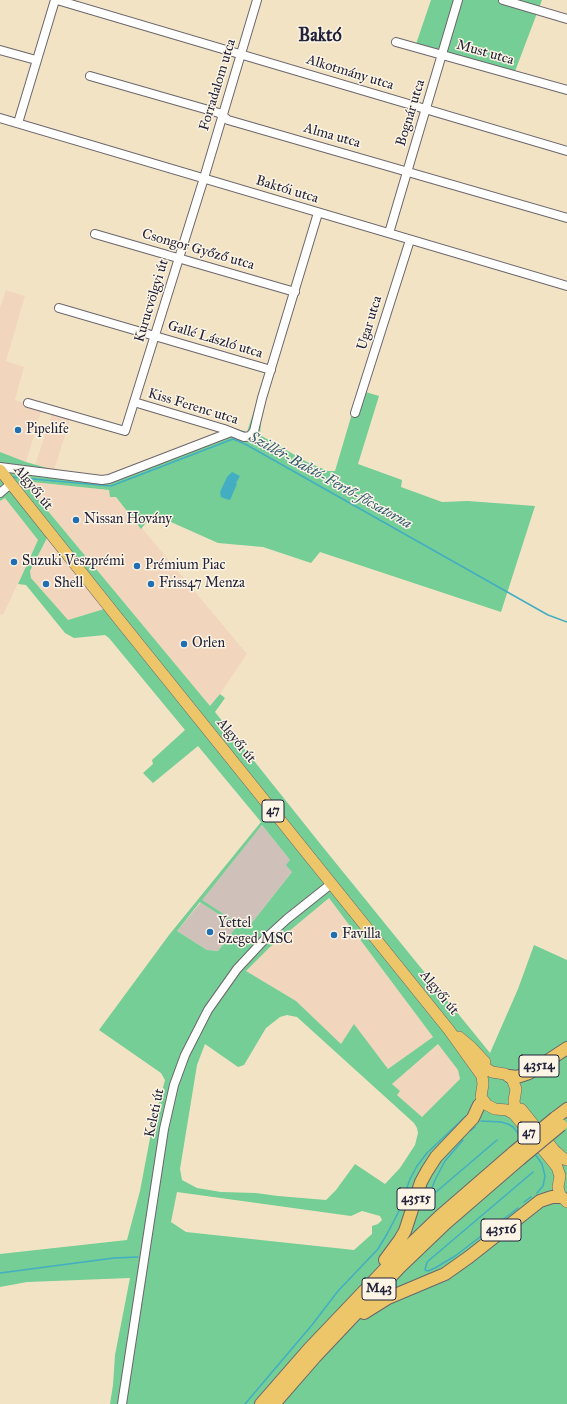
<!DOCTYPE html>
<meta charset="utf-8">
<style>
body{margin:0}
canvas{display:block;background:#f2e3c5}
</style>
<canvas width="567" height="1404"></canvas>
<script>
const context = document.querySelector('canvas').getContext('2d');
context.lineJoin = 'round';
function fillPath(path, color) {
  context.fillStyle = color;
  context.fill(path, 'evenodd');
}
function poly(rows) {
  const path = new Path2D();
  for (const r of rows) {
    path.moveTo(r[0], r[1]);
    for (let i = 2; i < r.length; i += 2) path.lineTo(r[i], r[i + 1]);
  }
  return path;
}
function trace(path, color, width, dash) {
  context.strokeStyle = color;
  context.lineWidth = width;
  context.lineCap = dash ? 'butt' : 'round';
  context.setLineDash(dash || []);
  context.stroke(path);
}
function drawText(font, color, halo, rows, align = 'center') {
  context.font = font + ' "IM FELL Great Primer",serif';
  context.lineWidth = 3;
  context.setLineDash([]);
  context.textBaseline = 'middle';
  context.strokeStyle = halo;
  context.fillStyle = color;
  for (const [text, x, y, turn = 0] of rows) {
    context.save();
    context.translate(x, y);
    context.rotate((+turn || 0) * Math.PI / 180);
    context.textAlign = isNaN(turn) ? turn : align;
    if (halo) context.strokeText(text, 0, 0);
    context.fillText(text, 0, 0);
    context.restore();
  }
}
fillPath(poly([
 [6,290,25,296,6,361,24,367,15,400,42,409,26,462,0,452,0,308],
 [52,414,70,420,54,470,35,465],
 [23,481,109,490,110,497,116,497,247,654,211,707],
 [5,498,38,540,3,615,0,614,0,501],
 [47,538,104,609,67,620,31,578,30,571],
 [329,898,433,1037,388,1069,354,1025,341,1044,296,1001,246,971,270,947],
 [438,1044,458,1070,460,1079,422,1117,397,1095,400,1091,392,1084]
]), '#f2d5bd');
fillPath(poly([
 [262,825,290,860,292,872,247,929,201,900],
 [201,902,237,926,218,951,207,950,177,931]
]), '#cfc1ba');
fillPath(poly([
 [431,0,542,0,514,74,415,47],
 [269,364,262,408,260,435,307,462,328,471,335,471,359,390,379,396,358,464,402,480,401,487,442,502,468,501,535,506,501,612,320,552,311,563,263,547,218,543,153,514,141,529,116,497,110,497,109,490,23,481,210,706,220,694,225,698,215,712,322,846,490,1053,518,989,534,945,567,960,567,1404,110,1404,113,1385,115,1355,130,1278,27,1282,0,1287,0,1254,127,1240,140,1191,151,1133,165,1080,161,1073,99,1030,169,935,261,822,198,746,153,783,143,773,153,764,152,760,185,730,109,638,105,635,74,638,65,633,26,585,18,584,38,540,5,498,0,501,0,452,26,462,54,470,75,474,104,477,225,431,227,426,247,432],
 [47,538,104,609,68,620,31,578,30,571],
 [262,825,290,860,286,865,292,872,247,929,202,900],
 [329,898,433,1037,388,1069,354,1024,341,1044,296,1001,246,971,270,947],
 [200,902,237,926,218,951,207,950,177,931],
 [287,1015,297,1017,414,1123,417,1128,418,1133,415,1145,400,1168,385,1184,355,1164,336,1190,326,1200,278,1196,256,1193,221,1192,197,1188,182,1180,180,1169,197,1065,205,1044,238,1067,244,1065,266,1028,280,1017],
 [438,1044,458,1070,460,1079,422,1117,397,1095,400,1091,392,1084],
 [177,1192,351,1216,362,1211,380,1216,382,1220,378,1224,372,1226,372,1234,354,1250,186,1232,171,1222]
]), '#74ce95');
fillPath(poly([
 [232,472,240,476,236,483,237,484,230,500,226,499,221,497,220,492,227,477]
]), '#43aec2');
trace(poly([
 [11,477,111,486,233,439,247,445,548,615,567,622],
 [481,1121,501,1122,508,1124,513,1127,523,1139],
 [470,1131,475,1127],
 [463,1140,445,1161,435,1180,432,1188,436,1192,497,1140],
 [535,1154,542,1164,545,1176,543,1186,537,1193],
 [524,1202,531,1197],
 [518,1208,455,1256,435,1268,428,1271,425,1270,427,1262,533,1172],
 [0,1273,114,1258,138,1257],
 [245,1404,312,1325,338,1291,378,1249,387,1234,398,1213,410,1179,417,1166,427,1153,466,1116]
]), '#43aec2', 1.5);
const minor = poly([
 [57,0,567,151],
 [503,0,567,19],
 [396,42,567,90],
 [0,50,36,60],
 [90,76,219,113,228,120,567,218],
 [0,118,567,286],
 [18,123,55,0],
 [389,233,458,0],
 [95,234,295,292],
 [59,308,271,370],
 [134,402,224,429,244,437,250,436,254,431,262,398,318,213],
 [28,403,125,431,204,178,257,0],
 [355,413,410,240],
 [0,467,102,480,109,479,231,432],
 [0,493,7,487,12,485],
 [122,1404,164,1129,174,1085,185,1055,208,1010,237,969,264,940,287,919,331,884]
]);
const major = poly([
 [0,470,117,617,449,1030,482,1076,483,1084,481,1097,487,1105,495,1109,507,1110,514,1114,557,1167,560,1176,558,1187,560,1195,567,1202],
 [459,1037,471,1047,485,1062],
 [477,1059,487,1069,492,1072,505,1074,512,1079,516,1089,514,1101,515,1107,523,1118],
 [521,1109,554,1150,564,1159,567,1160]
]);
const highway = poly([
 [509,1076,517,1077,529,1073,567,1048],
 [555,1118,567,1109],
 [385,1260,399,1241,405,1231,421,1182,427,1171,436,1157,473,1118,479,1105],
 [364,1313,388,1298,445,1274,469,1257,540,1201,552,1197,561,1197],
 [261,1404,309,1349,389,1265,439,1217,514,1152],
 [274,1404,315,1357,400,1267,446,1223,520,1159]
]);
trace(minor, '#6b666b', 10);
trace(major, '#6b666b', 12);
trace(highway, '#6b666b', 14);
trace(minor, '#fff', 8);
trace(major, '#ecc669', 11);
trace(highway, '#ecc669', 12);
const highwayBridge = poly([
 [514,1152,555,1118],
 [520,1159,561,1125]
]);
trace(highwayBridge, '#6b666b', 14, []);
trace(highwayBridge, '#ecc669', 12);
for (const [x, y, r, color] of [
 [18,430,4,"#1f6fb2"],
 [76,520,4,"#1f6fb2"],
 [14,562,4,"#1f6fb2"],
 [137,566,4,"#1f6fb2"],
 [46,584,4,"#1f6fb2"],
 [151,584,4,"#1f6fb2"],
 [184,644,4,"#1f6fb2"],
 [210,932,4,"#1f6fb2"],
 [334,935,4,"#1f6fb2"]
]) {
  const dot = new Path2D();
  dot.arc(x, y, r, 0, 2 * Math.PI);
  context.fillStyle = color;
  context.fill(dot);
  trace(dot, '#fcf5e5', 1.5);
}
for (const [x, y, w] of [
 [273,811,22],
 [539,1066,40],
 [529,1133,22],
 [416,1199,38],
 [501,1230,40],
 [379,1289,34]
]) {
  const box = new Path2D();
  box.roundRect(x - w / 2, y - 11, w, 22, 3);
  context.fillStyle = '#fcf5e5';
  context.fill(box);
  trace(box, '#22223b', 1);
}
drawText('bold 13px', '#22223b', null, [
 ["47",273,811],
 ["43514",539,1066],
 ["47",529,1133],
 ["43515",416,1199],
 ["43516",501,1230],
 ["M43",379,1289]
]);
drawText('14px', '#22223b', '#fcf5e5', [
 ["Must utca",485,53,16],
 ["Alkotmány utca",350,73,17],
 ["Forradalom utca",218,85,-73],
 ["Bognár utca",411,113,-73],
 ["Alma utca",332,136,16],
 ["Baktói utca",287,190,17],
 ["Csongor Győző utca",198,250,16],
 ["Kurucvölgyi út",152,301,-73],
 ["Ugar utca",370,323,-73],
 ["Gallé László utca",215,340,17],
 ["Kiss Ferenc utca",193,407,17],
 ["Algyői út",33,488,51],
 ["Algyői út",236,741,51],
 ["Algyői út",439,993,51],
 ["Keleti út",155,1113,-78]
]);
drawText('14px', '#22223b', '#fcf5e5', [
 ["Pipelife",26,430],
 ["Nissan Hovány",84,520],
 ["Suzuki Veszprémi",22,562],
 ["Prémium Piac",145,566],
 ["Shell",54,584],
 ["Friss47 Menza",159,584],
 ["Orlen",192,644],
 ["Yettel",218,924],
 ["Szeged MSC",218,940],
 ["Favilla",342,935]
], 'left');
drawText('italic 15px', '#2f5a71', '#fcf5e5', [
 ["Szillér-Baktó-Fertő-főcsatorna",330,481,29]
]);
drawText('bold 18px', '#22223b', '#fcf5e5', [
 ["Baktó",320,37]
]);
</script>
